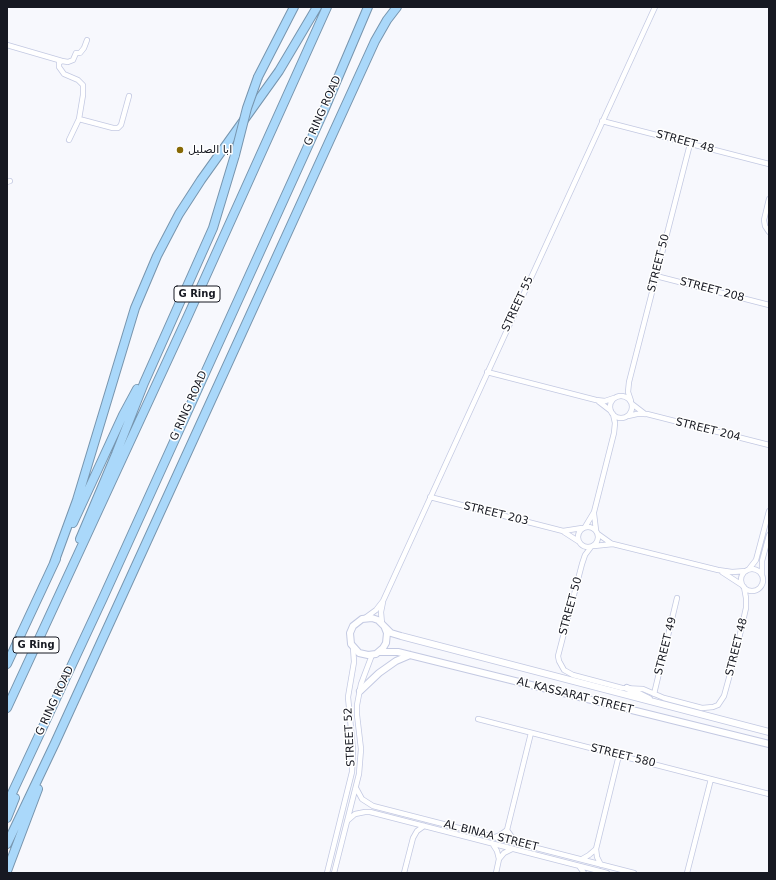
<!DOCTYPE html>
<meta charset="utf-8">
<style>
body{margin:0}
#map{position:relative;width:776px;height:880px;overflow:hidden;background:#f7f8fd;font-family:"DejaVu Sans",sans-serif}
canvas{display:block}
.frame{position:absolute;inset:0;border:8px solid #171922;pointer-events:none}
</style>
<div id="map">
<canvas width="776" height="880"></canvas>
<div class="frame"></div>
</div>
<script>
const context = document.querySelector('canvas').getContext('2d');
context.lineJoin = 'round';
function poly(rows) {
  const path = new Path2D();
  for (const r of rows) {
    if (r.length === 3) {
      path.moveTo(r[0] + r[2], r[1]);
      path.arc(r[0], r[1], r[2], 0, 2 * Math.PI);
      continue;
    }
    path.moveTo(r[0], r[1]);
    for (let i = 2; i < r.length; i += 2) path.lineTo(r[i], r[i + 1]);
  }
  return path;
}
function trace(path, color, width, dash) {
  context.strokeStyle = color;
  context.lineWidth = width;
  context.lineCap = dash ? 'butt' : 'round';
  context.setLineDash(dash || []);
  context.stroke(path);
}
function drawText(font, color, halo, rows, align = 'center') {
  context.font = font + ' "DejaVu Sans","Noto Naskh Arabic",sans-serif';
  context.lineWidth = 3;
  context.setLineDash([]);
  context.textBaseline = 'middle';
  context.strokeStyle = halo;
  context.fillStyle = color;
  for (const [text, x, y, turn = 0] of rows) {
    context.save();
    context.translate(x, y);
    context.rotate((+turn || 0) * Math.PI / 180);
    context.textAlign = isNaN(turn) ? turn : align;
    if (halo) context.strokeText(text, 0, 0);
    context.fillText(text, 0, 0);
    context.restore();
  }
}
const street = poly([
 [7,45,62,61],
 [79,119,113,128,118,128,121,125,129,96],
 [602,121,769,164],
 [69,140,79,119,83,95,83,85,78,80,64,74,59,67,59,63,62,61,68,62,73,60,76,53,80,53,84,48,87,40],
 [7,182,10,181],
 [769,199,764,220,765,226,769,232],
 [656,276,769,305],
 [487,372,596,400,605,401,614,398],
 [621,407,11],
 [598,401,611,411],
 [631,401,628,392,629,382,690,144],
 [632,404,645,414],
 [628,416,637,414,647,414,769,445],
 [430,497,563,531,582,528],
 [594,514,596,530],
 [588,537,10],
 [585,527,594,512,614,433,615,423,613,414],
 [564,532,578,541],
 [598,534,612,544],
 [594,546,613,544,718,570,732,572,746,571],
 [591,547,585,555,582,564,558,656,559,661,564,670,573,675,622,688,643,689,664,698,702,708,713,707,718,705,724,696,735,656,746,608,746,598,744,587],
 [749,569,756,560,769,511],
 [752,580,11],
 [722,572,742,585],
 [762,575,762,561,769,535],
 [365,618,376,610,383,601,655,7],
 [382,624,381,612,383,602],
 [654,694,677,598],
 [478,719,769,794],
 [356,788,362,799,373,806,634,873],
 [347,821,355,814,365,812,370,812,607,873],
 [507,830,516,843],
 [495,837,500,835,507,830,531,733],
 [492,843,497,851,499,859],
 [582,859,589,855,596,849],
 [601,865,597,857,596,849,619,755],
 [579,866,584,873],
 [327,873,352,772,353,750,348,697,354,662,353,647],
 [334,873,359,774,361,749,357,715,357,705,361,684,372,655],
 [404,873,413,838,417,831,424,826],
 [496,873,499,859,504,853,512,849],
 [687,873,711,779]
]);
const secondary = poly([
 [385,628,387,633,386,643,383,648,376,654,368,655,359,653,351,644,350,633,353,626,362,619,372,618,378,620,391,633,401,636,769,732],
 [380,652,398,652,410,655,769,744],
 [627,688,649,699],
 [360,691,379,673,396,661,410,655]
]);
const highway = poly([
 [258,77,294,7],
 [73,523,123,415,137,389],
 [80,539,116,454,144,383,213,228,235,155],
 [54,563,77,500,135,308,157,256,179,214,201,180,279,71,317,7],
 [7,664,56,559],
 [7,708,187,318,327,7],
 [7,804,103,598,323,113,368,7],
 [7,818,15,798],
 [7,844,55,743,375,41,387,20,397,7],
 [7,871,38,789]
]);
trace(street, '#c3c9e2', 6);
trace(secondary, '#c3c9e2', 8);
trace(highway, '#7795ae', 10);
trace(street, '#fff', 4.5);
trace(secondary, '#fff', 6);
trace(highway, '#aad8fa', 8);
const highwayBridge = poly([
 [235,155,247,108,258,77]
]);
trace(highwayBridge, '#7795ae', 10, []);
trace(highwayBridge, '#aad8fa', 8);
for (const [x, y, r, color] of [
 [180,150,4,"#876905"]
]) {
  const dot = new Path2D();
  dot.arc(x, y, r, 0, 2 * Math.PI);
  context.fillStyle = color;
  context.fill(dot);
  trace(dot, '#fff', 1.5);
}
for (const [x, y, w] of [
 [197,294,46],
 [36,645,46]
]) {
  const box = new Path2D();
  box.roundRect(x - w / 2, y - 8, w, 16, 3);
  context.fillStyle = '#fff';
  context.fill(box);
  trace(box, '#171922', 1);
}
drawText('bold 10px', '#171922', null, [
 ["G Ring",197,294],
 ["G Ring",36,645]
]);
drawText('11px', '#171922', '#fff', [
 ["G RING ROAD",323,111,-66],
 ["STREET 48",685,142,15],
 ["STREET 50",659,263,-76],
 ["STREET 208",712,290,15],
 ["STREET 55",518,304,-65],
 ["G RING ROAD",189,406,-66],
 ["STREET 204",708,430,14],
 ["STREET 203",496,514,14],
 ["STREET 50",571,606,-75],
 ["STREET 49",666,646,-76],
 ["STREET 48",737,647,-76],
 ["AL KASSARAT STREET",575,696,14],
 ["G RING ROAD",55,701,-65],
 ["STREET 52",350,737,-93],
 ["STREET 580",623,756,14],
 ["AL BINAA STREET",491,836,14]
]);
drawText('11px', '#171922', '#fff', [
 ["ابا الصليل",188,150]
], 'left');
</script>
